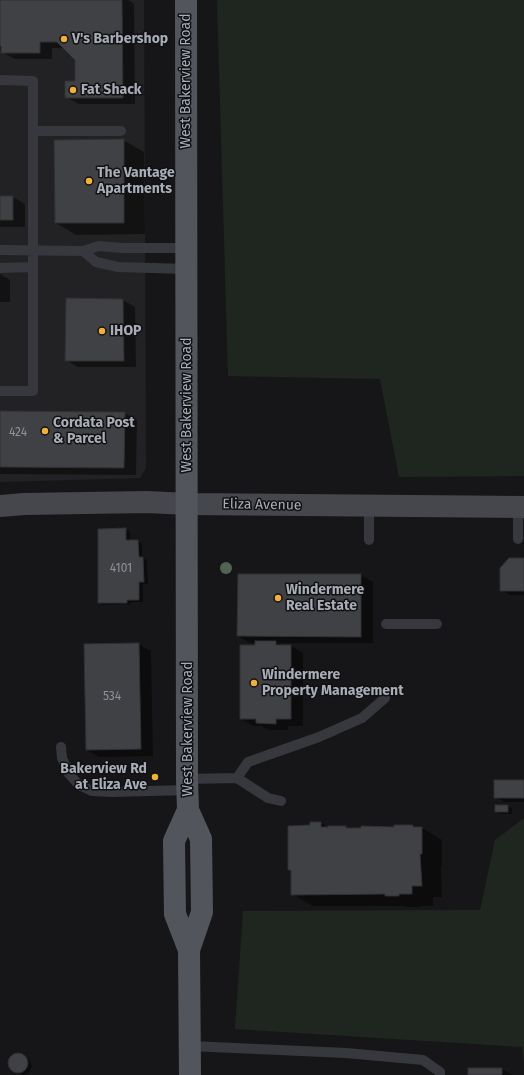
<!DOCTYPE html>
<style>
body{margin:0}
canvas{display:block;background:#161618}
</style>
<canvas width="524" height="1075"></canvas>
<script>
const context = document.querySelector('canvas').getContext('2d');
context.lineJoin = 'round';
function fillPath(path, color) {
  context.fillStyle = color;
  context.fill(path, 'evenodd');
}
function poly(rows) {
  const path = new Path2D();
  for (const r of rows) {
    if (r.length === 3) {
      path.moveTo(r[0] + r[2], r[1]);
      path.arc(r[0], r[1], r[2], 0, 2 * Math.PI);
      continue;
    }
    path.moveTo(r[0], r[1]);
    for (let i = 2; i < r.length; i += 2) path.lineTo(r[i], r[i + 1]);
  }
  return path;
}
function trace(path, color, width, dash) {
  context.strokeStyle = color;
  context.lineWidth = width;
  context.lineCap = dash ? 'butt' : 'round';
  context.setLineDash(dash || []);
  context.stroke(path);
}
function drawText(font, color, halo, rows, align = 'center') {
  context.font = font + ' "Fira Sans",sans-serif';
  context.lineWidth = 3;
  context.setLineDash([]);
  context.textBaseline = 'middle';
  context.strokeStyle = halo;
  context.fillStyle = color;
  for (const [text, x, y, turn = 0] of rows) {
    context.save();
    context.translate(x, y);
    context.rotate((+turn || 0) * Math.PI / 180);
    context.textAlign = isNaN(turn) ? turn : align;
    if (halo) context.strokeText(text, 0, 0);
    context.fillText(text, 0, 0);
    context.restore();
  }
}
fillPath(poly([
 [0,0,144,0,146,468,140,478,0,482]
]), '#222225');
fillPath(poly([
 [217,0,524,0,524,476,399,477,380,379,228,376],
 [524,818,524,1062,522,1047,235,1029,243,911,480,910,495,840]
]), '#1e261f');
fillPath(poly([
 [0,0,128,0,134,4,135,104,79,104,66,97,76,82,76,59,65,48,52,48,52,59,15,59,2,52,0,52],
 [123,140,144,152,145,234,76,235,56,223],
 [0,197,13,197,25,204,25,227,0,227],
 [0,274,10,280,10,302,0,302],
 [123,300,135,307,136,367,78,367,66,360],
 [0,412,124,413,137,420,136,475,0,474],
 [126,529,130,532,130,541,138,541,142,544,142,558,147,560,148,584,143,584,143,602,131,602,131,604,103,605,99,603],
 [524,559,524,595,510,595,501,590],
 [361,575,373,582,373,643,277,643,283,646,291,646,303,653,303,726,288,726,288,730,269,730,262,726,253,726,241,719,256,643,250,643,238,636],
 [139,644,151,651,153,756,99,757,87,750],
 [524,781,524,802,504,802,495,797],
 [508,806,512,808,512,814,500,814,496,812],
 [321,823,329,828,346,827,349,829,395,829,413,826,416,828,422,828,442,840,442,866,441,866,442,897,433,897,433,906,420,906,420,907,407,907,404,906,313,906,292,894,292,871,289,870,311,826],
 [19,1053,29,1059,32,1066,29,1073,24,1075,11,1070,8,1063,11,1055],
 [502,1069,513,1075,469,1075]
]), '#0007');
const building = poly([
 [0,0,122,0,123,98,65,98,65,81,75,81,75,60,57,42,40,42,40,53,1,53,1,46,0,46,0,0],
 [124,139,124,223,55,223,54,140,124,139],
 [0,196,13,196,13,220,0,220,0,196],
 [66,298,123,299,124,361,65,361,66,298],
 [0,411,125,412,124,468,0,467,0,411],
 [126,528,126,540,138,540,139,557,143,557,144,582,139,582,139,600,127,600,127,603,98,603,98,529,126,528],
 [509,558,524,558,524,591,500,591,500,568,509,558],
 [238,574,361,574,361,637,237,636,238,574],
 [255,641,276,641,276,645,291,645,291,719,276,719,276,724,256,723,256,719,240,719,240,645,255,645,255,641],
 [139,643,141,749,86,750,84,644,139,643],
 [494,780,524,780,524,798,494,798,494,780],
 [495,805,508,805,508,812,495,812,495,805],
 [310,822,321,822,321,827,328,827,328,826,346,826,346,828,361,828,361,826,394,827,394,825,413,825,413,827,422,827,422,854,420,854,422,886,412,886,412,894,399,894,399,896,385,896,385,894,291,895,291,870,288,870,288,826,310,825,310,822],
 [18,1063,10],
 [468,1068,502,1068,502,1075,468,1075,468,1068]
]);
fillPath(building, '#404145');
trace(building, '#303034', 1);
trace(poly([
 [0,80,33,81,33,391,0,391],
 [33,131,121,131],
 [186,248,122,248,99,246,83,251,96,262,118,267,187,269],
 [0,250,83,251],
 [0,268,33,267],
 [369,506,369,540],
 [518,539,518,507],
 [386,624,437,624],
 [61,747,62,758,69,774,79,785,92,791,112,792,188,790],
 [237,778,248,762,319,737,362,718,385,698],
 [187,779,237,778,268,798,281,801],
 [190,1046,346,1053,423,1060,440,1072,440,1075]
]), '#37383d', 10);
trace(poly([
 [0,506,24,504,147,502,188,504,524,507]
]), '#45474d', 22);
trace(poly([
 [186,0,187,779,188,810,201,839,202,912,189,950,190,1075],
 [188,810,174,841,175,914,189,950]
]), '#53555c', 22);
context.fillStyle = '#506452';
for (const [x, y] of [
 [226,568]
]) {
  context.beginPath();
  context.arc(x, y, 6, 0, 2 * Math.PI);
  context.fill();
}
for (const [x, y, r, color] of [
 [64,39,4,"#f2b134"],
 [73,90,4,"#f2b134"],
 [89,181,4,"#f2b134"],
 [102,331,4,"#f2b134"],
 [45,431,4,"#f2b134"],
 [278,598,4,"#f2b134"],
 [254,683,4,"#f2b134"],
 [155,777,4,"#f2b134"]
]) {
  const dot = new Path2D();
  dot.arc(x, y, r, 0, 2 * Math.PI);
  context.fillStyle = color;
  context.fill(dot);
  trace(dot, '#111113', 1.5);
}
drawText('12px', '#8e929b', null, [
 ["424",18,433],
 ["4101",121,569],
 ["534",112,697]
]);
drawText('bold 14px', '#a8adb8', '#111113', [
 ["V's Barbershop",72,39],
 ["Fat Shack",81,90],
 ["The Vantage",97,173],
 ["Apartments",97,189],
 ["IHOP",110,331],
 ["Cordata Post",53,423],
 ["& Parcel",53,439],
 ["Windermere",286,590],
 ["Real Estate",286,606],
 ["Windermere",262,675],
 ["Property Management",262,691],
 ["Bakerview Rd",147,769,"right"],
 ["at Eliza Ave",147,785,"right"]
], 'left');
drawText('14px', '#a8adb8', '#111113', [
 ["West Bakerview Road",186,81,-90],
 ["West Bakerview Road",187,405,-90],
 ["Eliza Avenue",262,505,1],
 ["West Bakerview Road",188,729,-90]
]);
</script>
